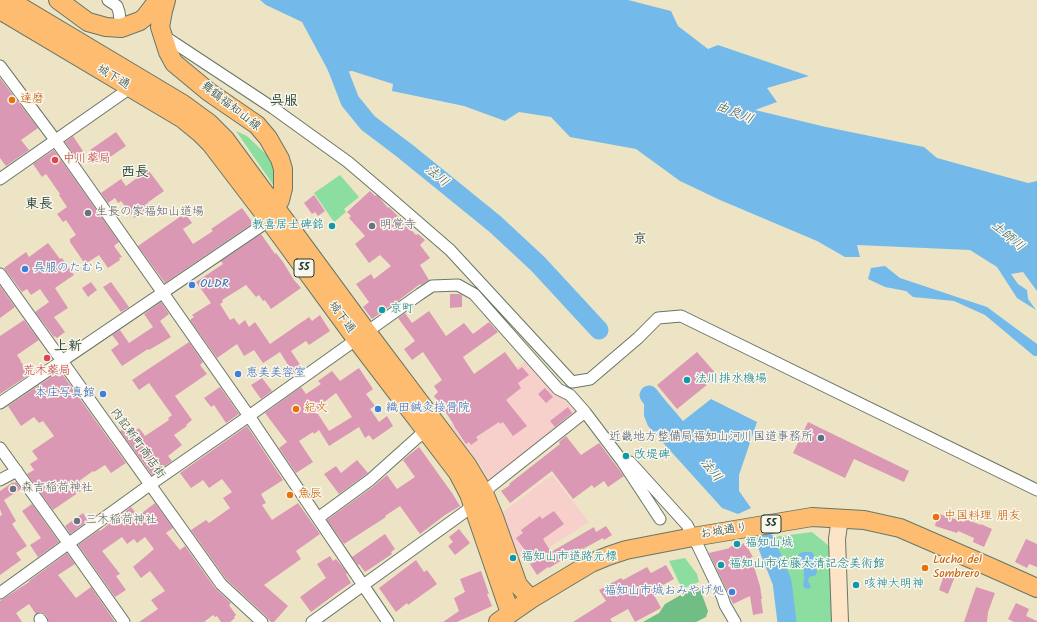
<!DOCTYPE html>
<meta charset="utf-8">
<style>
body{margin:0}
canvas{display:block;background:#ece4c5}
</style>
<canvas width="1037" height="622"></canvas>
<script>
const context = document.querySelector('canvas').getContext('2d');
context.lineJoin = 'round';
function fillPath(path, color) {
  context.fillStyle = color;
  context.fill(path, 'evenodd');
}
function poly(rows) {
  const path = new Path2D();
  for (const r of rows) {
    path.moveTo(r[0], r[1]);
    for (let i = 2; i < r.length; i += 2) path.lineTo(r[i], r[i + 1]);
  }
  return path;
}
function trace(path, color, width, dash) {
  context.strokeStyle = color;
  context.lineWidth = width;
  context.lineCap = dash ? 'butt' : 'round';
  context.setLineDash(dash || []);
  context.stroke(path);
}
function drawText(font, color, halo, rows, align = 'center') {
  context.font = font + ' Kalam,"Klee One",sans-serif';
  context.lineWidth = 3;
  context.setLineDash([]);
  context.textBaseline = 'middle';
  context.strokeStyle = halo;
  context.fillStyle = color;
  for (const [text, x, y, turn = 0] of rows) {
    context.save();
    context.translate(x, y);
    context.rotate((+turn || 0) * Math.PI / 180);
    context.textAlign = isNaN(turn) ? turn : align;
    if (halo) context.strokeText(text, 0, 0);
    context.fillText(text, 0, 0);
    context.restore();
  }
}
fillPath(poly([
 [527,360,578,414,490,483,483,469,450,425,481,404,478,398],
 [552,475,589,522,523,564,516,552,503,512]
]), '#f7d0cc');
fillPath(poly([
 [236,131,247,136,269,157,277,173,276,183,274,186],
 [340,175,359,197,344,209,346,212,334,222,314,193],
 [812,532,829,546,834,622,794,622,787,570,780,551,774,537],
 [685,558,697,574,699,582,682,589,669,561]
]), '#8bde9f');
fillPath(poly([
 [698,587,700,589,708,611,706,617,696,622,643,622,659,613,665,604,688,591]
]), '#70bd86');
fillPath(poly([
 [260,0,628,0,671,11,678,26,708,49,718,45,809,76,767,88,777,102,755,110,826,127,924,147,937,158,1028,183,1037,181,1037,291,1023,272,1011,274,1018,284,1027,290,1028,299,1036,310,1017,298,997,267,970,250,857,245,860,257,845,257,817,241,720,200,680,181,636,149,570,137,551,117,519,112,505,121,464,106,392,91,393,84,352,71,330,74,302,22,266,5],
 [885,266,900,278,987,307,1037,344,1037,356,1034,356,985,315,954,301,913,297,906,291,885,287,868,279,871,268],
 [659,393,683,421,711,399,757,422,739,475,739,491,751,508,738,514,722,508,648,426,644,416,644,405],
 [804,552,812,552,815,557,815,565,817,572,816,575,809,577,808,581,811,587,809,589,804,588,803,584,804,580,804,571,802,564,799,561,797,557,800,553]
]), '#73baea');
trace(poly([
 [311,0,350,101,368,123,405,151,495,224,538,264,599,330],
 [649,395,667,419],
 [766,542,782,582,787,622]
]), '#73baea', 19);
fillPath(poly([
 [0,78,38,128,21,140,29,150,6,166,0,158],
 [116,132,126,146,100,164,90,150],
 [73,136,83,151,75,156,65,142],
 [54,150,119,242,114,246,122,257,119,258,120,260,108,268,99,255,85,264,70,242,70,239,76,235,66,220,63,222,57,214,67,207,59,195,60,194,46,174,42,177,33,164],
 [146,167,164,191,147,203,149,207,134,218,121,201,118,203,115,198,108,203,101,193,121,179,126,186,141,175,138,172],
 [370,191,375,196,376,195,379,197,388,208,389,207,416,235,418,234,425,240,420,245,430,258,420,265,429,280,421,285,420,284,403,297,390,307,390,306,372,319,363,307,369,302,356,284,371,274,374,279,391,266,380,255,369,263,355,244,365,236,349,218,351,216,347,212],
 [314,195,325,211,318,216,315,212,312,214,304,203],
 [242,208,253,223,165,283,138,246,181,216,183,218,187,216,192,223,183,229,193,244,213,231,211,229],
 [261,234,275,254,276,253,283,262,294,280,301,288,271,309,265,300,263,301,259,295,256,297,246,285,222,300,223,302,220,304,230,320,234,318,239,325,245,320,249,327,255,322,270,344,309,317,312,321,320,315,330,331,309,345,306,341,291,351,303,369,294,375,287,365,288,365,280,352,263,363,254,350,244,356,237,344,217,358,190,320,194,317,192,315,211,303,196,282,223,264,221,261],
 [48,243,60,259,62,258,74,275,55,288,68,308,54,317,65,332,57,338,55,336,54,337,35,312,49,302,40,289,31,295,27,289,22,292,4,268,26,252,29,257],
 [91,282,97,290,88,297,82,288],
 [111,282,129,307,121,312,103,287],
 [0,286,15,307,0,318],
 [450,294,459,294,462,295,462,307,450,308],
 [161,302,169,314,160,321,171,337,149,350,148,349,122,366,111,350,119,344,112,335,120,330,129,343,153,327,144,314],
 [429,311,446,336,464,323,473,334,489,322,498,332,463,357,474,374,505,352,518,370,522,367,529,375,518,383,521,388,506,400,527,426,513,436,503,422,500,424,499,422,476,437,478,440,471,445,469,442,466,444,454,426,454,425,439,402,438,402,434,396,438,392,434,386,442,380,423,352,412,360,404,349,415,341,398,318,405,313,412,323],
 [24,320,39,340,17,355,21,361,20,361,30,374,0,394,0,336],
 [189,342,203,362,200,365,207,374,175,396,192,420,186,425,187,426,174,435,182,445,168,456,172,461,152,475,120,431,126,427,131,434,139,428,145,436,169,420,168,418,172,415,149,383,139,390,132,380],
 [697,352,718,376,677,409,657,385],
 [359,368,373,389,366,394,375,406,370,409,379,422,387,416,393,426,373,440,369,435,365,438,359,427,329,446,319,430,314,434,313,432,299,441,313,462,296,473,279,448,287,442,265,413,301,387,306,394,321,384,318,381,332,371,340,381],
 [336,393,352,417,329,431,316,411,321,408,319,406],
 [60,371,126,463,111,473,105,465,94,472,93,471,79,481,85,488,53,510,27,474,34,470,30,464,38,459,32,451,54,436,43,421,39,423,34,417,21,426,8,406],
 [262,378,272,391,261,399,251,385],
 [220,387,239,414,226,423,214,405,211,407,204,398],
 [545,388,553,397,546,403,538,394],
 [568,407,572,413,555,427,550,421],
 [808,422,909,471,904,482,854,459,845,478,793,453],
 [247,426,283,480,261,494,266,503,262,505,272,520,298,503,320,534,296,551,301,559,264,585,288,606,274,622,271,622,269,620,267,617,226,579,191,530,206,520,209,523,230,508,223,498,232,492,222,479,209,488,203,480,191,488,180,473],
 [566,436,581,455,599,443,624,476,608,487,604,481,594,488,592,485,573,499,552,471,510,503,501,491,510,485,509,484,560,444,559,442],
 [419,447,452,493,460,506,445,515,420,534,400,506,385,516,386,517,344,544,327,520,374,486,387,475,397,489,415,477,403,460],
 [357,460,368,473,339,494,324,474,336,466,341,473],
 [13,482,14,483,16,482,21,489,4,500,16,521,12,524,27,546,16,553,21,560,0,575,0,516,2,515,0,509,0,491],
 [155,503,173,528,166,533,180,550,185,546,215,588,231,603,229,605,236,615,234,617,235,618,230,622,221,622,217,616,215,617,213,615,204,622,139,622,158,609,151,600,165,591,150,571,141,578,133,567,154,549,145,537,137,543,134,539,127,544,122,537,102,551,120,574,116,576,126,590,115,597,78,545,99,530,100,531,131,507,138,516],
 [32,504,59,542,38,557,30,545,41,538,22,511],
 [554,511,564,524,543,539,551,552,594,527,596,532,606,526,612,535,604,540,603,538,583,549,582,548,549,568,548,567,537,575,530,564,534,562,516,538,523,533,521,530,540,516,542,519],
 [83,513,88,521,70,534,65,526],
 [936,513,964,522,965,519,981,525,981,524,992,529,984,547,973,542,974,538,958,531,957,533,935,526,936,521,934,520],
 [459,529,470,543,455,555,448,546,453,542,449,537],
 [385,534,395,549,391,552,392,554,365,572,359,564,358,565,352,557],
 [1026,539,1037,544,1037,567,1029,564,1027,568,1015,562],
 [745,543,753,557,751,557,760,586,762,599,761,599,763,613,753,615,750,596,733,604,728,593,709,553,730,548,729,547],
 [67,553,75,564,58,575,76,598,91,587,115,622,49,622,46,615,43,613,40,612,36,614,29,604,16,613,22,622,0,622,0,601,29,582,29,581],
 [330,556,333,561,336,559,341,565,347,573,346,574,351,583,338,592,311,612,300,597,326,578,317,564],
 [416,560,424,572,427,570,437,584,408,605,407,603,396,612,379,588],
 [666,565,674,579,652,591,661,608,635,622,628,609,610,619,612,622,573,622,606,601,599,590,621,578,623,580,647,567,651,573],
 [481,571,489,594,487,594,492,606,457,622,443,622,459,611,454,598,465,592,460,579],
 [945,572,955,576,948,594,939,590],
 [976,587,995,593,988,612,987,622,964,622],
 [1016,603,1029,609,1026,616,1037,621,1037,622,1014,622,1008,619]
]), '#db98b4');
const street = poly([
 [108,0,117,6,119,12,121,28],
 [170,40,273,108,348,162,382,191,450,250,572,382],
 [0,66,56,141,163,293,249,416,388,622],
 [0,179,123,93,132,82],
 [0,274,221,584,262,622],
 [572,382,590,379,638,338,658,318,681,316,1037,490],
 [0,403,261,226,269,220],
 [0,448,69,544,124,622],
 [622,461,660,519],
 [0,480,17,471],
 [318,518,370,480,418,437,426,432],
 [0,593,151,484,249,416,420,294,432,286,458,285,474,294,558,389,570,395,585,412,622,461,630,462,687,525,698,546,722,596,725,605,735,622],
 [40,619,42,622],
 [312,622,466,511,490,487,585,412]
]);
const secondary = poly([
 [840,518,837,539,840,622]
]);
const primary = poly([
 [9,0,183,104,209,123,225,139,367,332,467,465,484,493,494,517,518,585,531,599],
 [58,0,88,22,106,27,121,28,140,21,145,17,158,0],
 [166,0,163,11,160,27,168,52,174,63,209,92,257,125,268,138,280,159,283,169,283,188,280,200,271,215],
 [0,10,183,119,200,133,211,144,269,220,356,339,458,473,469,494,510,613],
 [498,622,531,599,591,563,608,556,626,550,693,537,812,517,864,520,900,528,990,567,1037,588]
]);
trace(street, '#677767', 13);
trace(secondary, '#677767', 18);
trace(primary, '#677767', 20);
trace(street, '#fff', 11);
trace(secondary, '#fee4c6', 16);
trace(primary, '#fdbc70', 18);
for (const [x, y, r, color] of [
 [12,100,4,"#e8710a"],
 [55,160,4,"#e0444e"],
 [88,213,4,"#6b7280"],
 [332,226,4,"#0f9aa8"],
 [372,226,4,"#6b7280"],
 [25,269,4,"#3f7fe0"],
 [192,285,4,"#3f7fe0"],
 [382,310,4,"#0f9aa8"],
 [47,358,4,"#e0444e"],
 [238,374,4,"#3f7fe0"],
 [687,380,4,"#0f9aa8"],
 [103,394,4,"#3f7fe0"],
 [296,409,4,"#e8710a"],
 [378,409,4,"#3f7fe0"],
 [821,438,4,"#5c6f8a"],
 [626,456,4,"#0f9aa8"],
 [13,489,4,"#6b7280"],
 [290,495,4,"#e8710a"],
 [936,517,4,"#e8710a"],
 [77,521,4,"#6b7280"],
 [737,544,4,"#0f9aa8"],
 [513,558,4,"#0f9aa8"],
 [721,565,4,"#0f9aa8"],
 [925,568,4,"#e8710a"],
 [856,585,4,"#0f9aa8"],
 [732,592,4,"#3f7fe0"]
]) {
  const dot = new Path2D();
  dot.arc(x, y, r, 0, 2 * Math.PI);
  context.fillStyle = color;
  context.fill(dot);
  trace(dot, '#fbf7ec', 1.5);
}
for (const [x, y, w] of [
 [304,268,20],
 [771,524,20]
]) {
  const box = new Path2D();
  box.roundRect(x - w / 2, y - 9, w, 18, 3);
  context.fillStyle = '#fbf7ec';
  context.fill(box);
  trace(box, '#1f3d34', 1);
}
drawText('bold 11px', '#1f3d34', null, [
 ["55",304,268],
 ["55",771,524]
]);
drawText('12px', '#1f3d34', '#fbf7ec', [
 ["城下通",113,78,31],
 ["舞鶴福知山線",230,107,38],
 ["城下通",341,318,54],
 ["内記新町商店街",137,444,54],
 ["お城通り",724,532,-9]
]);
drawText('12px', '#c56008', '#fbf7ec', [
 ["達磨",20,100],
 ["紀文",304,409],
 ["魚辰",298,495],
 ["中国料理 朋友",944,517],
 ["Lucha del",933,561],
 ["Sombrero",933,575]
], 'left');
drawText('12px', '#be3a42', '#fbf7ec', [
 ["中川薬局",63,160],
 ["荒木薬局",47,372,"center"]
], 'left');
drawText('12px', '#5b616d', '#fbf7ec', [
 ["生長の家福知山道場",96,213],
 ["明覚寺",380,226],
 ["森吉稲荷神社",21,489],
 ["三木稲荷神社",85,521]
], 'left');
drawText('12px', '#0d838f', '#fbf7ec', [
 ["教喜居士碑銘",324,226,"right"],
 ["京町",390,310],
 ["法川排水機場",695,380],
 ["改堤碑",634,456],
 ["福知山城",745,544],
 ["福知山市道路元標",521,558],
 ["福知山市佐藤太清記念美術館",729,565],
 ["咳神大明神",864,585]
], 'left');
drawText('12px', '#366cbe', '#fbf7ec', [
 ["呉服のたむら",33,269],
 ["OLDR",200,285],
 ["恵美美容室",246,374],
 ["本庄写真館",95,394,"right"],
 ["織田鍼灸接骨院",386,409],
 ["福知山市城おみやげ処",724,592,"right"]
], 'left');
drawText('12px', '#4e5e75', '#fbf7ec', [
 ["近畿地方整備局福知山河川国道事務所",813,438]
], 'right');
drawText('italic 13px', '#345c62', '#fbf7ec', [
 ["由良川",734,114,22],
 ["法川",436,177,39],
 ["土師川",1007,237,40],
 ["法川",710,471,51]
]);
drawText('bold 14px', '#1f3d34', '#fbf7ec', [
 ["呉服",284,103],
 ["西長",135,174],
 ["東長",39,206],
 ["京",640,241],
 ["上新",68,348]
]);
</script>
